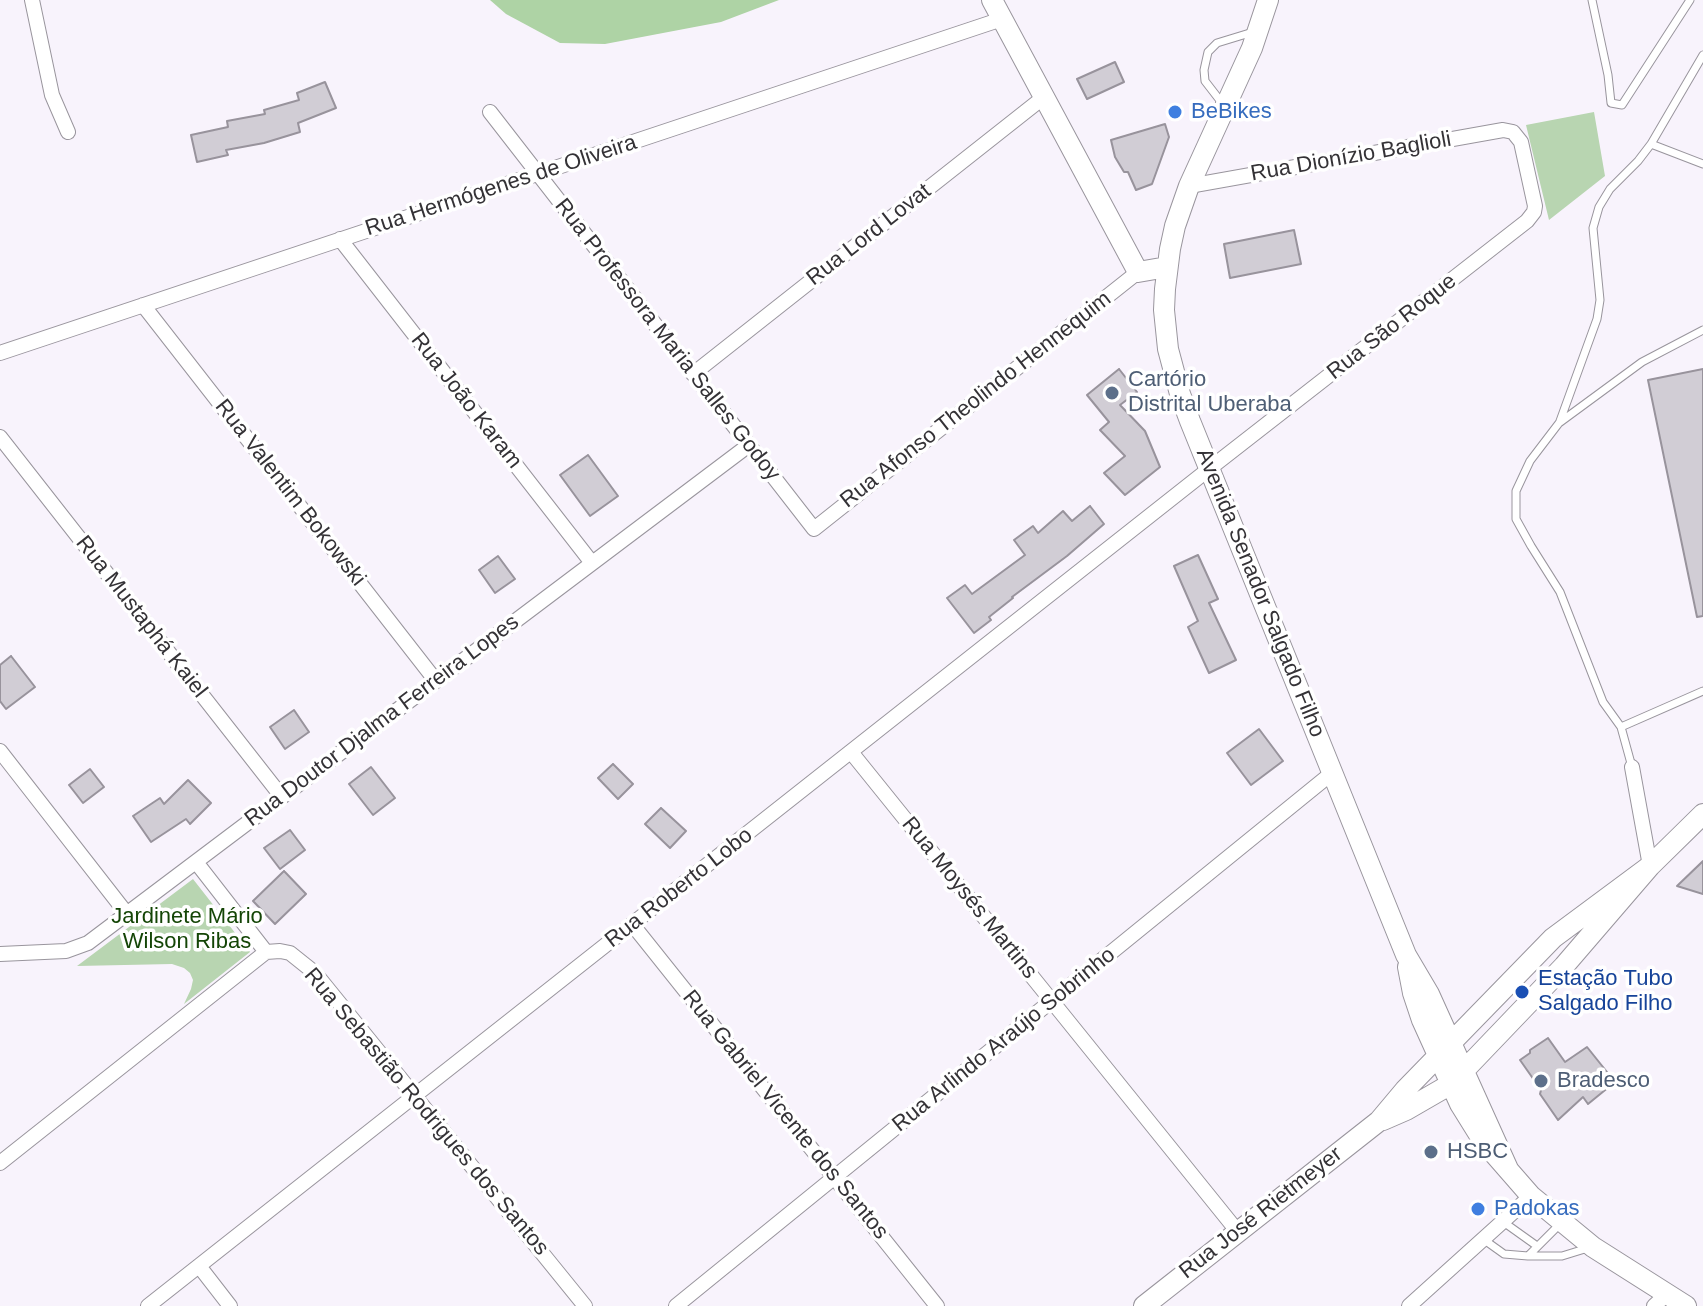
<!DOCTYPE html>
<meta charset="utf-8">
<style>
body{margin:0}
canvas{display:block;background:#f8f3fc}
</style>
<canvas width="1703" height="1306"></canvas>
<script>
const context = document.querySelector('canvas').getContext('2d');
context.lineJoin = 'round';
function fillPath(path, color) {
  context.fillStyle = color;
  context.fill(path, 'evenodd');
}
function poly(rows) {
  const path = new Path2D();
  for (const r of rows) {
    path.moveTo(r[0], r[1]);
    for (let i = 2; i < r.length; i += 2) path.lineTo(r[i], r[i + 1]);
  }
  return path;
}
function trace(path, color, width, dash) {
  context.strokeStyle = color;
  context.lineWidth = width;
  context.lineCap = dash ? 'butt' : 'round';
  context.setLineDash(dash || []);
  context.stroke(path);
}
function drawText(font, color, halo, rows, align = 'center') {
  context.font = font + ' Helvetica,sans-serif';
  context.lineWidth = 7;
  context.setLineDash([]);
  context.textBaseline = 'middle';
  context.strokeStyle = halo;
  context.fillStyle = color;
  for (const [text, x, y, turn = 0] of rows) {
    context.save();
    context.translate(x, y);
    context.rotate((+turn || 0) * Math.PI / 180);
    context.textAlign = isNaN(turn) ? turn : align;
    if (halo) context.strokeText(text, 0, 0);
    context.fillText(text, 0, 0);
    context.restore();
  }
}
fillPath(poly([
 [1594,112,1605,176,1549,220,1526,125],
 [193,879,250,952,184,1004,191,989,193,980,190,973,184,968,172,964,77,966]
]), '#b8d5b1');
fillPath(poly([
 [490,0,779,0,721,22,605,44,560,43,506,14]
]), '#aed3a5');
const building = poly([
 [1115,62,1124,82,1087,99,1077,79,1115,62],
 [325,82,336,108,298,123,300,132,264,143,226,150,228,155,197,162,191,135,228,127,227,121,265,114,264,110,299,100,297,93,325,82],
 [1165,124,1169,137,1152,184,1136,190,1128,172,1124,172,1115,157,1111,140,1165,124],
 [1294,230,1301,264,1230,278,1224,244,1294,230],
 [1119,369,1137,392,1120,405,1145,431,1160,467,1125,495,1104,473,1125,456,1100,430,1109,422,1087,395,1119,369],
 [1703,369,1703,616,1697,617,1648,380,1703,369],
 [588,455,618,496,590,516,560,475,588,455],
 [1090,506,1104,524,1067,556,1012,597,1013,598,989,617,991,620,974,633,947,598,965,585,972,594,1025,555,1014,540,1033,526,1038,533,1063,511,1072,521,1090,506],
 [1198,555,1218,599,1209,603,1236,660,1209,673,1188,627,1198,621,1174,566,1198,555],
 [498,556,515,579,495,593,479,570,498,556],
 [11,656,35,687,6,709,0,701,0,665,11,656],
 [294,710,309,732,285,749,270,727,294,710],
 [1259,729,1283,761,1251,785,1227,753,1259,729],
 [613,764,633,784,618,799,598,778,613,764],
 [371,767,395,798,373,815,349,784,371,767],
 [90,769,104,787,83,803,69,785,90,769],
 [188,780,211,803,190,824,186,819,151,842,133,816,160,798,164,804,188,780],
 [661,808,686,831,670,848,645,824,661,808],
 [290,830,305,850,280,869,264,848,290,830],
 [1703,861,1703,894,1677,886,1703,861],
 [284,871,306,894,275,924,253,901,284,871],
 [1548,1038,1565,1062,1587,1047,1615,1082,1588,1104,1583,1097,1558,1120,1540,1094,1541,1090,1520,1060,1530,1053,1530,1050,1548,1038]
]);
fillPath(building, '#d1cdd5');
trace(building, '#98939c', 2);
const lane = poly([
 [1592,0,1608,75,1611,103,1622,105,1690,0],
 [1222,103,1205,81,1204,70,1208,52,1217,43,1253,32],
 [1651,144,1703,164],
 [1560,421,1597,319,1600,300,1593,228,1599,207,1610,189,1638,161,1651,144,1703,55],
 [1621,727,1703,691],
 [1632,767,1621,727,1603,702,1560,592,1531,546,1516,519,1516,491,1530,461,1559,423,1642,362,1703,330],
 [1502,1221,1537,1246],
 [1483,1239,1504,1254,1528,1256,1562,1222],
 [1528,1256,1562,1256,1588,1248]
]);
const street = poly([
 [32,0,52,95,68,132],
 [490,112,814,529,1138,272],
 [340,239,592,563],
 [143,305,436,681],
 [0,353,1002,19],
 [693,374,1044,97],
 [0,437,282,797],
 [0,751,127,914],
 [851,752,1238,1232],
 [1632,767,1650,866],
 [196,862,266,952,280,951,290,953,315,973,585,1306],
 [632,924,937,1306],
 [0,954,66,951,88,943,749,445],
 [0,1163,266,952],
 [199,1266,230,1306],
 [148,1306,1209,469,1527,221,1534,212,1535,206,1521,142,1513,132,1503,130,1189,186],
 [676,1306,1332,773],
 [1409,1306,1531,1196],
 [1654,1306,1666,1295]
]);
const secondary = poly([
 [992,0,1138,272,1167,267],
 [1268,0,1252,48,1189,186,1175,226,1170,249,1165,289,1164,310,1168,349,1180,394,1190,421,1406,955,1429,994,1508,1169],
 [1408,967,1413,993,1422,1020,1460,1104,1483,1141,1531,1196,1593,1247,1686,1306],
 [1383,1120,1406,1110,1451,1084,1564,966,1650,866,1703,814],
 [1144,1306,1379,1121,1405,1090,1553,938,1650,866]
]);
trace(lane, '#99959d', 9);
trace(street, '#99959d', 16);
trace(secondary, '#99959d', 22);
trace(lane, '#fff', 7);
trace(street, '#fff', 14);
trace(secondary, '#fff', 20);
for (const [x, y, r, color] of [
 [1175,112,8,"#3f7fe0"],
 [1112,393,8,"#5c6f8a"],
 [1522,992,8,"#1a4fb4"],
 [1541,1081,8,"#5c6f8a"],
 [1431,1152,8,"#5c6f8a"],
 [1478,1209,8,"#3f7fe0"]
]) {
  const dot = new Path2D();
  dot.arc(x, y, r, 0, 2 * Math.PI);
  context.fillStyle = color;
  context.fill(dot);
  trace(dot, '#fff', 3);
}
drawText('22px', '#366cbe', '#fff', [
 ["BeBikes",1191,112],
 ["Padokas",1494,1209]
], 'left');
drawText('22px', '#343236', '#fff', [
 ["Rua Dionízio Baglioli",1351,157,-10],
 ["Rua Hermógenes de Oliveira",501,186,-18],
 ["Rua Lord Lovat",869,235,-38],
 ["Rua São Roque",1392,327,-38],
 ["Rua Professora Maria Salles Godoy",667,340,52],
 ["Rua Afonso Theolindo Hennequim",976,400,-38],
 ["Rua João Karam",466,401,52],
 ["Rua Valentim Bokowski",290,493,52],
 ["Avenida Senador Salgado Filho",1260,593,68],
 ["Rua Mustaphá Kaiel",141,617,52],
 ["Rua Doutor Djalma Ferreira Lopes",382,721,-37],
 ["Rua Roberto Lobo",679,888,-38],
 ["Rua Moysés Martins",969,898,51],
 ["Rua Arlindo Araújo Sobrinho",1004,1040,-39],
 ["Rua Sebastião Rodrigues dos Santos",426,1112,50],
 ["Rua Gabriel Vicente dos Santos",785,1115,51],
 ["Rua José Rietmeyer",1261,1213,-38]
]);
drawText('22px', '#4e5e75', '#fff', [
 ["Cartório",1128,380],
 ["Distrital Uberaba",1128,405],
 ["Bradesco",1557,1081],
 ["HSBC",1447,1152]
], 'left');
drawText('22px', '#144506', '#fff', [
 ["Jardinete Mário",187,917],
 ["Wilson Ribas",187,942]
]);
drawText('22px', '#164399', '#fff', [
 ["Estação Tubo",1538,979],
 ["Salgado Filho",1538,1004]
], 'left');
</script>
